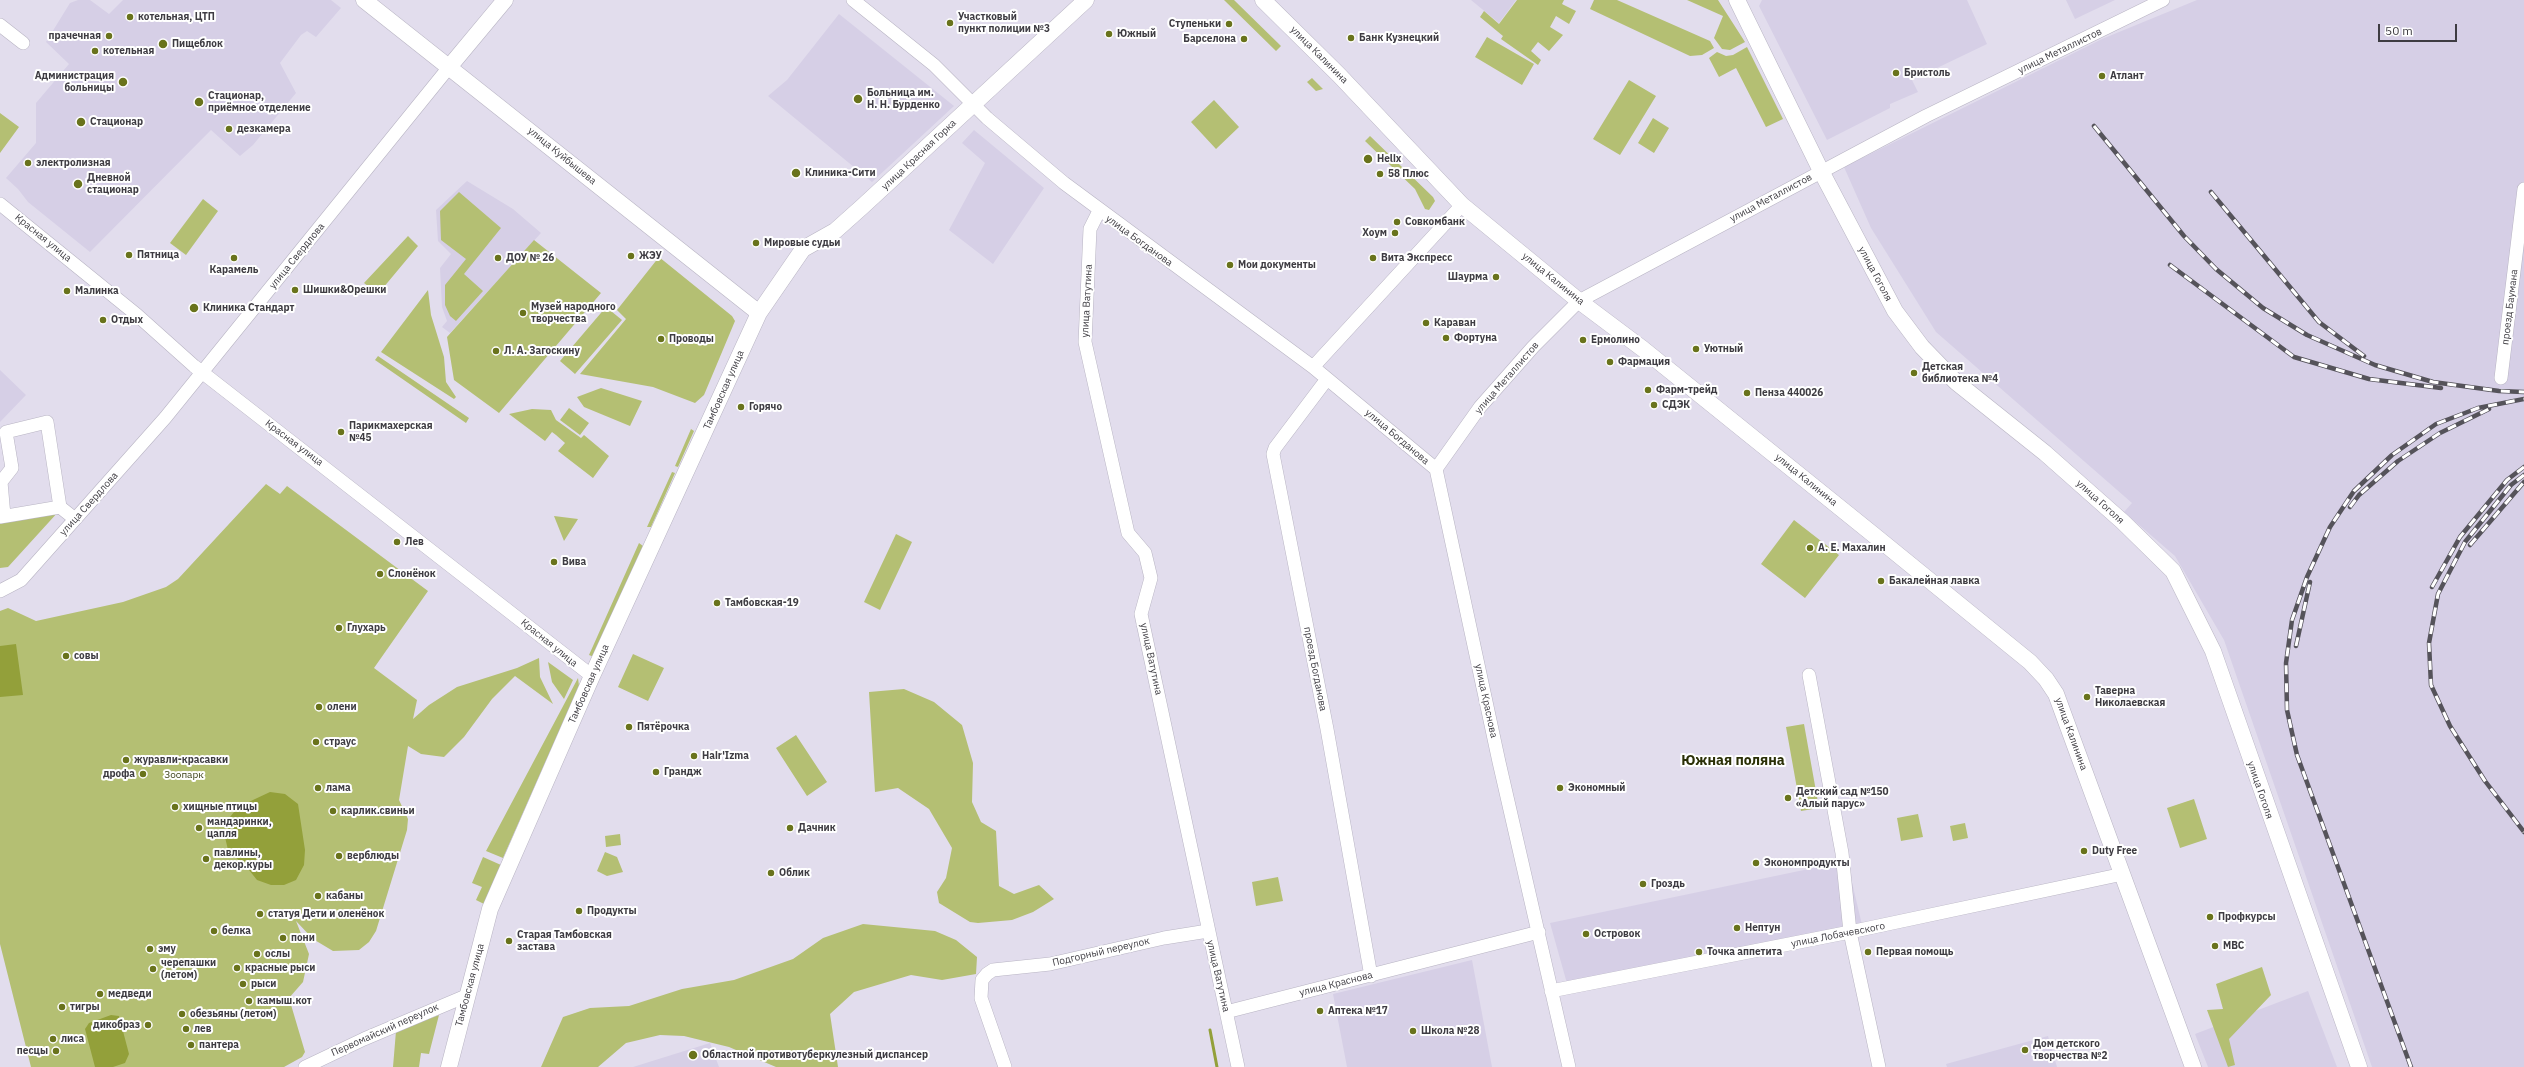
<!DOCTYPE html>
<meta charset="utf-8">
<style>
body{margin:0}
#map{position:relative;width:2524px;height:1067px;overflow:hidden;background:#e2dded;font-family:"IBM Plex Sans",sans-serif}
canvas{display:block}
.scale{position:absolute;left:2378px;top:24px;width:79px;height:18px;box-sizing:border-box;border:2px solid #3e3c42;border-top:0;padding-left:5px;font-size:12px;line-height:14px;white-space:nowrap;color:#3e3c42;-webkit-text-stroke:3px #fff;paint-order:stroke}
</style>
<div id="map">
<canvas width="2524" height="1067"></canvas>
<div class="scale">50 m</div>
</div>
<script>
const context = document.querySelector('canvas').getContext('2d');
context.lineJoin = 'round';
function fillPath(path, color) {
  context.fillStyle = color;
  context.fill(path, 'evenodd');
}
function poly(rows) {
  const path = new Path2D();
  for (const r of rows) {
    path.moveTo(r[0], r[1]);
    for (let i = 2; i < r.length; i += 2) path.lineTo(r[i], r[i + 1]);
  }
  return path;
}
function trace(path, color, width, dash) {
  context.strokeStyle = color;
  context.lineWidth = width;
  context.lineCap = dash ? 'butt' : 'round';
  context.setLineDash(dash || []);
  context.stroke(path);
}
function drawText(font, color, halo, rows, align = 'center') {
  context.font = font + ' "IBM Plex Sans",sans-serif';
  context.lineWidth = 4;
  context.setLineDash([]);
  context.textBaseline = 'middle';
  context.strokeStyle = halo;
  context.fillStyle = color;
  for (const [text, x, y, turn = 0] of rows) {
    context.save();
    context.translate(x, y);
    context.rotate((+turn || 0) * Math.PI / 180);
    context.textAlign = isNaN(turn) ? turn : align;
    if (halo) context.strokeText(text, 0, 0);
    context.fillText(text, 0, 0);
    context.restore();
  }
}
fillPath(poly([
 [78,0,90,0,109,14,123,0,331,0,341,8,316,37,307,31,301,35,280,63,296,93,253,145,240,156,211,130,90,252,28,202,18,189,6,178,36,143,36,103,69,64,46,42,70,3],
 [1471,0,1516,0,1499,23],
 [1762,0,1967,0,1987,44,1912,80,1918,92,1890,104,1890,108,1827,140,1759,6],
 [2066,0,2115,0,2075,19],
 [2197,0,2524,0,2524,1067,2372,1067,2224,640,2175,556,2124,512,2132,503,1936,332,1871,228,1844,167,2102,39],
 [839,14,954,106,872,182,768,96,787,80],
 [974,130,1044,188,993,264,949,230,985,163,962,143],
 [467,181,513,209,541,233,450,333,442,327,447,321,442,307,440,268,451,254,438,241,436,210],
 [0,370,26,395,0,422],
 [1847,861,1862,925,1568,987,1550,923],
 [1472,960,1492,1067,1347,1067,1333,994],
 [2308,991,2337,1067,2208,1067,2195,1034],
 [2048,1036,2057,1067,1947,1067,1946,1064],
 [710,1043,719,1067,633,1067]
]), '#d6cfe6');
fillPath(poly([
 [1224,0,1234,0,1281,46,1276,51],
 [1517,0,1564,0,1562,4,1576,11,1569,24,1556,16,1550,27,1563,35,1549,51,1538,42,1531,51,1541,60,1538,65,1501,39,1503,36,1480,17,1484,11,1499,24],
 [1594,0,1617,0,1710,41,1714,48,1702,55,1690,56,1590,9],
 [1687,0,1718,0,1745,42,1730,50,1722,49,1714,38,1723,16],
 [1487,37,1534,64,1522,85,1475,57],
 [1747,47,1783,119,1766,127,1736,68,1719,77,1709,58,1717,52,1726,56,1733,55],
 [1312,78,1323,89,1316,91,1307,82],
 [1629,80,1656,96,1620,155,1593,139],
 [1214,100,1239,127,1216,149,1191,122],
 [0,113,19,127,0,153],
 [1653,118,1669,128,1654,153,1638,143],
 [1370,136,1433,197,1435,201,1429,210,1425,209,1415,189,1365,141],
 [459,192,501,228,464,274,483,291,456,321,450,316,445,305,445,285,466,259,441,240,440,211],
 [203,199,218,211,186,255,170,243],
 [408,236,418,246,378,294,364,283],
 [534,240,601,293,499,413,454,380,447,337],
 [659,257,732,316,735,321,704,395,695,403,653,387,580,374,626,319,617,310],
 [428,290,431,315,444,357,446,382,456,397,454,399,381,352],
 [606,307,622,320,575,374,560,361],
 [378,356,469,418,466,423,375,360],
 [601,388,642,401,630,426,584,407,577,397],
 [569,408,589,423,580,435,560,420],
 [532,409,551,410,556,420,581,438,584,435,609,456,593,478,558,451,565,443,556,435,552,432,545,441,509,414],
 [691,429,694,431,678,467,675,466],
 [672,472,675,473,651,527,647,527],
 [266,484,280,494,287,486,428,591,374,668,417,700,413,719,429,705,457,687,517,668,539,658,540,677,553,704,515,676,492,699,464,737,444,757,421,754,408,746,399,800,408,819,407,830,376,931,369,942,359,950,333,951,313,939,296,921,309,954,303,982,289,998,305,1052,302,1057,284,1067,31,1067,0,944,0,611,8,608,36,621,123,602,166,587,178,579],
 [59,511,8,567,0,568,0,521],
 [554,516,578,519,564,541],
 [1794,520,1839,555,1805,598,1761,564],
 [896,534,912,542,880,610,864,602],
 [639,543,643,546,594,657,589,655],
 [633,654,664,668,648,701,618,687],
 [548,662,573,680,564,699,552,682],
 [578,678,579,686,503,858,486,851],
 [904,689,934,702,962,725,973,763,972,802,981,822,996,831,999,886,1014,894,1039,885,1054,899,1033,912,1012,920,978,923,970,922,939,903,937,892,946,878,952,848,929,809,898,788,875,792,869,692],
 [1804,724,1819,808,1801,811,1786,727],
 [796,735,827,782,807,796,776,748],
 [2194,799,2207,839,2180,848,2167,808],
 [1918,814,1923,837,1901,841,1897,818],
 [1965,823,1968,838,1953,841,1950,826],
 [620,834,621,845,606,847,605,836],
 [605,852,617,857,623,872,607,876,597,871],
 [483,857,501,865,484,904,476,900,482,887,472,883],
 [1278,877,1283,901,1256,906,1252,882],
 [863,924,935,931,956,940,977,957,976,974,942,980,911,975,854,992,830,1014,838,1067,776,1067,729,1047,684,1036,660,1035,626,1043,598,1067,541,1067,563,1017,590,1008,629,1006,682,989,734,980,793,959,823,938],
 [2262,967,2271,995,2229,1039,2235,1065,2228,1067,2207,1010,2223,1009,2216,984],
 [439,1015,429,1054,421,1053,419,1067,393,1067,396,1031]
]), '#b4bf73');
fillPath(poly([
 [16,644,23,695,0,697,0,646],
 [270,792,285,794,298,804,305,850,304,865,296,880,284,885,271,885,257,880,249,870,228,850,225,837,226,822,238,807],
 [111,1015,119,1016,129,1054,125,1063,113,1067,95,1067,85,1029,89,1023]
]), '#93a03a');
trace(poly([
 [1210,1030,1217,1067]
]), '#93a03a', 3);
const minor = poly([
 [853,0,934,65,987,118,1064,183,1313,367,1436,469],
 [0,25,23,43],
 [0,204,137,315,194,366,592,676],
 [1099,211,1090,229,1085,342,1128,533,1145,553,1151,578,1141,614,1238,1067],
 [1313,367,1462,205],
 [2501,378,2524,189],
 [1327,379,1275,448,1273,454,1327,729,1371,976],
 [1436,469,1480,407,1533,347,1579,301,1926,116,2163,0],
 [1436,469,1499,762,1569,1067],
 [4,516,1,482,12,468,6,432,47,422,60,507,75,519],
 [0,517,60,507],
 [0,591,21,580,165,418,450,66],
 [1809,675,1842,853,1850,932,1879,1067],
 [1551,991,1850,932,2123,874],
 [1226,1012,1539,932],
 [305,1067,364,1039,466,996],
 [1005,1067,981,998,982,980,987,974,993,970,1050,964,1164,938,1208,931]
]);
const major = poly([
 [364,0,759,313],
 [1263,0,1339,75,1462,205,1579,301,1643,349,1875,536,2030,662,2046,679,2056,694,2193,1067],
 [1737,0,1821,171,1895,311,1922,347,1956,382,2045,453,2123,522,2173,571,2213,651,2359,1067],
 [450,66,505,0],
 [449,1067,490,909,592,676,759,313,803,249,835,231,863,206,1086,0]
]);
trace(minor, '#b8b4c3', 14);
trace(major, '#b8b4c3', 17);
trace(minor, '#fff', 13);
trace(major, '#fff', 16);
const rail = poly([
 [2094,126,2184,236,2216,269,2263,308,2307,335,2375,365,2433,382,2499,391,2524,392],
 [2211,192,2319,322,2364,356],
 [2170,265,2294,357,2369,379,2441,388],
 [2524,475,2511,485,2465,542,2438,594,2429,643,2431,685,2450,726,2485,781,2524,832],
 [2350,507,2359,495,2398,461,2440,433,2489,409],
 [2470,545,2524,482],
 [2432,587,2460,537,2507,480,2524,467],
 [2296,646,2310,582],
 [2411,1067,2297,755,2287,710,2286,663,2292,620,2307,577,2330,527,2354,491,2392,455,2436,424,2478,408,2524,399]
]);
trace(rail, '#55535a', 4.5);
trace(rail, '#fff', 3, [9]);
for (const [x, y, r, color] of [
 [130,17,4,"#69731c"],
 [950,23,4,"#69731c"],
 [1229,24,4,"#69731c"],
 [1109,34,4,"#69731c"],
 [109,36,4,"#69731c"],
 [1351,38,4,"#69731c"],
 [1244,39,4,"#69731c"],
 [163,44,5,"#69731c"],
 [95,51,4,"#69731c"],
 [1896,73,4,"#69731c"],
 [2102,76,4,"#69731c"],
 [123,82,5,"#69731c"],
 [858,99,5,"#69731c"],
 [199,102,5,"#69731c"],
 [81,122,5,"#69731c"],
 [229,129,4,"#69731c"],
 [1368,159,5,"#69731c"],
 [28,163,4,"#69731c"],
 [796,173,5,"#69731c"],
 [1380,174,4,"#69731c"],
 [78,184,5,"#69731c"],
 [1397,222,4,"#69731c"],
 [1395,233,4,"#69731c"],
 [756,243,4,"#69731c"],
 [129,255,4,"#69731c"],
 [631,256,4,"#69731c"],
 [234,258,4,"#69731c"],
 [498,258,4,"#69731c"],
 [1373,258,4,"#69731c"],
 [1230,265,4,"#69731c"],
 [1496,277,4,"#69731c"],
 [295,290,4,"#69731c"],
 [67,291,4,"#69731c"],
 [194,308,5,"#69731c"],
 [523,313,4,"#69731c"],
 [103,320,4,"#69731c"],
 [1426,323,4,"#69731c"],
 [1446,338,4,"#69731c"],
 [661,339,4,"#69731c"],
 [1583,340,4,"#69731c"],
 [1696,349,4,"#69731c"],
 [496,351,4,"#69731c"],
 [1610,362,4,"#69731c"],
 [1914,373,4,"#69731c"],
 [1648,390,4,"#69731c"],
 [1747,393,4,"#69731c"],
 [1654,405,4,"#69731c"],
 [741,407,4,"#69731c"],
 [341,432,4,"#69731c"],
 [397,542,4,"#69731c"],
 [1810,548,4,"#69731c"],
 [554,562,4,"#69731c"],
 [380,574,4,"#69731c"],
 [1881,581,4,"#69731c"],
 [717,603,4,"#69731c"],
 [339,628,4,"#69731c"],
 [66,656,4,"#69731c"],
 [2087,697,4,"#69731c"],
 [319,707,4,"#69731c"],
 [629,727,4,"#69731c"],
 [316,742,4,"#69731c"],
 [694,756,4,"#69731c"],
 [126,760,4,"#69731c"],
 [656,772,4,"#69731c"],
 [143,774,4,"#69731c"],
 [318,788,4,"#69731c"],
 [1560,788,4,"#69731c"],
 [1788,798,4,"#69731c"],
 [175,807,4,"#69731c"],
 [333,811,4,"#69731c"],
 [199,828,4,"#69731c"],
 [790,828,4,"#69731c"],
 [2084,851,4,"#69731c"],
 [339,856,4,"#69731c"],
 [206,859,4,"#69731c"],
 [1756,863,4,"#69731c"],
 [771,873,4,"#69731c"],
 [1643,884,4,"#69731c"],
 [318,896,4,"#69731c"],
 [579,911,4,"#69731c"],
 [260,914,4,"#69731c"],
 [2210,917,4,"#69731c"],
 [1737,928,4,"#69731c"],
 [214,931,4,"#69731c"],
 [1586,934,4,"#69731c"],
 [283,938,4,"#69731c"],
 [509,941,4,"#69731c"],
 [2215,946,4,"#69731c"],
 [150,949,4,"#69731c"],
 [1699,952,4,"#69731c"],
 [1868,952,4,"#69731c"],
 [257,954,4,"#69731c"],
 [237,968,4,"#69731c"],
 [153,969,4,"#69731c"],
 [243,984,4,"#69731c"],
 [100,994,4,"#69731c"],
 [249,1001,4,"#69731c"],
 [62,1007,4,"#69731c"],
 [1320,1011,4,"#69731c"],
 [182,1014,4,"#69731c"],
 [148,1025,4,"#69731c"],
 [186,1029,4,"#69731c"],
 [1413,1031,4,"#69731c"],
 [53,1039,4,"#69731c"],
 [191,1045,4,"#69731c"],
 [2025,1050,4,"#69731c"],
 [56,1051,4,"#69731c"],
 [693,1055,5,"#69731c"]
]) {
  const dot = new Path2D();
  dot.arc(x, y, r, 0, 2 * Math.PI);
  context.fillStyle = color;
  context.fill(dot);
  trace(dot, '#fff', 1.5);
}
drawText('bold 10px', '#3e3c42', '#fff', [
 ["котельная, ЦТП",138,17],
 ["Участковый",958,17],
 ["пункт полиции №3",958,29],
 ["Ступеньки",1221,24,"right"],
 ["Южный",1117,34],
 ["прачечная",101,36,"right"],
 ["Банк Кузнецкий",1359,38],
 ["Барселона",1236,39,"right"],
 ["Пищеблок",172,44],
 ["котельная",103,51],
 ["Бристоль",1904,73],
 ["Администрация",114,76,"right"],
 ["больницы",114,88,"right"],
 ["Атлант",2110,76],
 ["Больница им.",867,93],
 ["Н. Н. Бурденко",867,105],
 ["Стационар,",208,96],
 ["приёмное отделение",208,108],
 ["Стационар",90,122],
 ["дезкамера",237,129],
 ["Helix",1377,159],
 ["электролизная",36,163],
 ["Клиника-Сити",805,173],
 ["58 Плюс",1388,174],
 ["Дневной",87,178],
 ["стационар",87,190],
 ["Совкомбанк",1405,222],
 ["Хоум",1387,233,"right"],
 ["Мировые судьи",764,243],
 ["Пятница",137,255],
 ["ЖЭУ",639,256],
 ["ДОУ № 26",506,258],
 ["Вита Экспресс",1381,258],
 ["Мои документы",1238,265],
 ["Карамель",234,270,"center"],
 ["Шаурма",1488,277,"right"],
 ["Шишки&Орешки",303,290],
 ["Малинка",75,291],
 ["Музей народного",531,307],
 ["творчества",531,319],
 ["Клиника Стандарт",203,308],
 ["Отдых",111,320],
 ["Караван",1434,323],
 ["Фортуна",1454,338],
 ["Проводы",669,339],
 ["Ермолино",1591,340],
 ["Уютный",1704,349],
 ["Л. А. Загоскину",504,351],
 ["Фармация",1618,362],
 ["Детская",1922,367],
 ["библиотека №4",1922,379],
 ["Фарм-трейд",1656,390],
 ["Пенза 440026",1755,393],
 ["СДЭК",1662,405],
 ["Горячо",749,407],
 ["Парикмахерская",349,426],
 ["№45",349,438],
 ["Лев",405,542],
 ["А. Е. Махалин",1818,548],
 ["Вива",562,562],
 ["Слонёнок",388,574],
 ["Бакалейная лавка",1889,581],
 ["Тамбовская-19",725,603],
 ["Глухарь",347,628],
 ["совы",74,656],
 ["Таверна",2095,691],
 ["Николаевская",2095,703],
 ["олени",327,707],
 ["Пятёрочка",637,727],
 ["страус",324,742],
 ["Hair'Izma",702,756],
 ["журавли-красавки",134,760],
 ["Грандж",664,772],
 ["дрофа",135,774,"right"],
 ["лама",326,788],
 ["Экономный",1568,788],
 ["Детский сад №150",1796,792],
 ["«Алый парус»",1796,804],
 ["хищные птицы",183,807],
 ["карлик.свиньи",341,811],
 ["мандаринки,",207,822],
 ["цапля",207,834],
 ["Дачник",798,828],
 ["Duty Free",2092,851],
 ["павлины,",214,853],
 ["декор.куры",214,865],
 ["верблюды",347,856],
 ["Экономпродукты",1764,863],
 ["Облик",779,873],
 ["Гроздь",1651,884],
 ["кабаны",326,896],
 ["Продукты",587,911],
 ["статуя Дети и оленёнок",268,914],
 ["Профкурсы",2218,917],
 ["Нептун",1745,928],
 ["белка",222,931],
 ["Островок",1594,934],
 ["Старая Тамбовская",517,935],
 ["застава",517,947],
 ["пони",291,938],
 ["МВС",2223,946],
 ["эму",158,949],
 ["Точка аппетита",1707,952],
 ["Первая помощь",1876,952],
 ["ослы",265,954],
 ["черепашки",161,963],
 ["(летом)",161,975],
 ["красные рыси",245,968],
 ["рыси",251,984],
 ["медведи",108,994],
 ["камыш.кот",257,1001],
 ["тигры",70,1007],
 ["Аптека №17",1328,1011],
 ["обезьяны (летом)",190,1014],
 ["дикобраз",140,1025,"right"],
 ["лев",194,1029],
 ["Школа №28",1421,1031],
 ["лиса",61,1039],
 ["Дом детского",2033,1044],
 ["творчества №2",2033,1056],
 ["пантера",199,1045],
 ["песцы",48,1051,"right"],
 ["Областной противотуберкулезный диспансер",702,1055]
], 'left');
drawText('10px', '#3e3c42', '#fff', [
 ["улица Металлистов",2060,51,-26],
 ["улица Калинина",1319,55,45],
 ["улица Красная Горка",919,155,-43],
 ["улица Куйбышева",562,156,39],
 ["улица Металлистов",1771,198,-28],
 ["Красная улица",43,238,39],
 ["улица Богданова",1139,241,36],
 ["улица Свердлова",297,256,-51],
 ["улица Гоголя",1875,274,62],
 ["улица Калинина",1553,279,39],
 ["улица Ватутина",1087,301,-87],
 ["проезд Баумана",2510,307,-83],
 ["улица Металлистов",1507,378,-49],
 ["Тамбовская улица",724,390,-66],
 ["улица Богданова",1397,437,40],
 ["Красная улица",294,443,37],
 ["улица Калинина",1806,480,39],
 ["улица Гоголя",2100,502,42],
 ["улица Свердлова",89,504,-48],
 ["Красная улица",549,643,39],
 ["улица Ватутина",1151,659,78],
 ["проезд Богданова",1315,669,79],
 ["Тамбовская улица",589,684,-66],
 ["улица Краснова",1486,701,78],
 ["улица Калинина",2071,734,70],
 ["улица Гоголя",2260,790,71],
 ["улица Лобачевского",1838,935,-11],
 ["Подгорный переулок",1101,952,-13],
 ["улица Ватутина",1218,976,77],
 ["улица Краснова",1336,984,-14],
 ["Тамбовская улица",470,985,-75],
 ["Первомайский переулок",385,1030,-24]
]);
drawText('10px', '#3c4218', '#fff', [
 ["Зоопарк",184,775]
]);
drawText('bold 14px', '#2b3007', '#fff', [
 ["Южная поляна",1733,761]
]);
</script>
